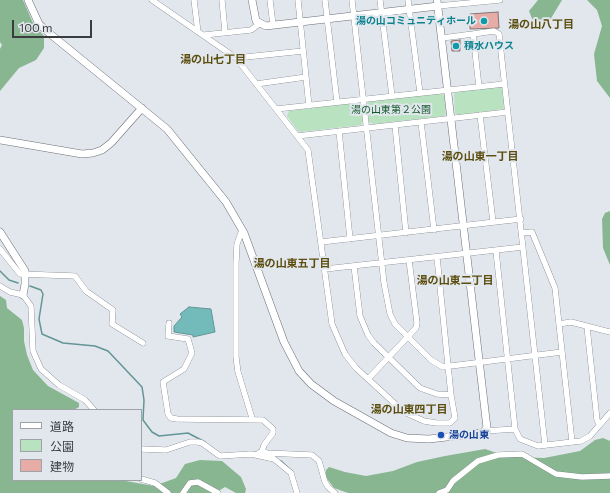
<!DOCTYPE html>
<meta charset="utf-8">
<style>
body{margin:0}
#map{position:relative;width:610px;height:493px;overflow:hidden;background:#e2e7ee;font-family:Commissioner,"Noto Sans JP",sans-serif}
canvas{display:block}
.legend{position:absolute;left:12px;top:409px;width:130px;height:72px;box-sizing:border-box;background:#e2e7ee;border:1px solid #9fa3a8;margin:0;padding:5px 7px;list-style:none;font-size:12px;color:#3a3c3f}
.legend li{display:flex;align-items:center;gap:8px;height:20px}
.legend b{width:20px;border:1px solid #9fa3a8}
.scale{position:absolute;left:12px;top:20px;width:80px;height:18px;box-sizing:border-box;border:2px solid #3a3c3f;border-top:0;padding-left:5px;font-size:12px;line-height:14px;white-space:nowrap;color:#3a3c3f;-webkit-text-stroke:3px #e2e7ee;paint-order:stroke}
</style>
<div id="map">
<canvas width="610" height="493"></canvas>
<ul class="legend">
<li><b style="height:5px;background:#fff"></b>道路</li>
<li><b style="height:11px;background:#b9e2c0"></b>公園</li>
<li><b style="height:11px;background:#e8aca7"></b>建物</li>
</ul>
<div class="scale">100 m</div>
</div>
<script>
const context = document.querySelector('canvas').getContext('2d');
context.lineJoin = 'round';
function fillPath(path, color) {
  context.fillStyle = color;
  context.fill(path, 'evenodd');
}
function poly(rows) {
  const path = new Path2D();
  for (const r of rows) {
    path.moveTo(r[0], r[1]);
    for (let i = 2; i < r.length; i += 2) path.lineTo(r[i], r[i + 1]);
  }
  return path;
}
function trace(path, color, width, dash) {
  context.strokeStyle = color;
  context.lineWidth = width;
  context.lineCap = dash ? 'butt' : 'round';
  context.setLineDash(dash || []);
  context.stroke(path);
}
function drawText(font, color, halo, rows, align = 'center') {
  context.font = font + ' Commissioner,"Noto Sans JP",sans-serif';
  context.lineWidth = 4;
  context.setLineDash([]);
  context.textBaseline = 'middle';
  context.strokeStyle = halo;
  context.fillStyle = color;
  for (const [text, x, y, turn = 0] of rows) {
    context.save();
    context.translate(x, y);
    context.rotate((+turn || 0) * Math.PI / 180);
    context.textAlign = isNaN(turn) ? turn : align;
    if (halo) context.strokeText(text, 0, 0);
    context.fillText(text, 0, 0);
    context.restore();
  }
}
fillPath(poly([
 [499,86,502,88,505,106,503,109,458,115,455,113,454,94,458,91],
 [439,93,444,95,446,114,444,116,374,124,369,122,367,103,370,101],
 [358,102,361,105,363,122,361,125,301,132,297,130,287,116,289,111]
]), '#b9e2c0');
fillPath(poly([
 [0,0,23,0,33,23,44,36,44,48,36,60,19,68,0,91,0,49,2,45,0,42],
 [538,0,562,0,547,25,541,27,533,21,529,11],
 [587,0,610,0,610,98,597,81,594,54,602,26,597,10],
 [610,211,610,265,603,248,602,219,605,213],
 [0,296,6,300,7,308,22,320,24,328,24,341,27,355,33,370,48,386,79,403,79,407,74,410,13,410,13,480,120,480,154,486,176,478,185,464,200,460,222,461,241,477,246,489,245,493,236,493,225,487,215,493,0,493],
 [603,438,610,441,610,493,348,493,334,488,325,476,326,470,329,467,345,472,366,476,393,471,417,462,445,456,485,449,500,454,518,457,544,458,580,451,595,440]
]), '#88b691');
const water = poly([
 [189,307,211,309,215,332,193,337,193,335,174,332,174,326,182,317,180,314,189,307]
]);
fillPath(water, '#73bbbb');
trace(water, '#629596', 1);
trace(poly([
 [0,271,9,280,18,283],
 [30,286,41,290,43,294,39,319,42,334,63,343,95,346,108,351,142,387,144,400,143,420,152,432,159,436,188,433,205,442],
 [281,461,293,472]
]), '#629596', 1.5);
const building = poly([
 [498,12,499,28,470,29,470,14,498,12],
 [460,40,460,51,452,51,451,41,460,40]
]);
fillPath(building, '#e8aca7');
trace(building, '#7f7676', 1);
const minor = poly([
 [152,0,236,58,308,150,332,324,345,354,356,368,404,412,424,421,436,423,450,423,455,418,451,395,437,257],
 [194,0,198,32],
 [222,0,225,32],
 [270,0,273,25],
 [298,0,309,106],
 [325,0,337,102],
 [352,0,384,283,390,314,395,324,431,360,443,367,562,352],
 [380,0,392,96],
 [408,0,420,93],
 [438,6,500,0],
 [204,35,251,30,259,24],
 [442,38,473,34],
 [236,58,303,51],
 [256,84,306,77],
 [479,87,473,34,494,31,499,34,545,445],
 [276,109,504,84],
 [480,115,493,222],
 [421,122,434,230],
 [395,125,406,233],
 [339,131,350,239],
 [297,136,508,112],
 [242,230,237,244,236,263,236,357,238,372,252,418],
 [522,233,532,232,555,288,559,324,571,322,610,332],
 [321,242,521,219],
 [0,249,20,274,75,276,86,291,113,310,112,324,143,343],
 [496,251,515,429],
 [354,266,360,316,368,335,374,343,420,388,437,394,451,395],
 [325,269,523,247],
 [0,286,10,292,23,295,31,306,33,351,41,369,59,385,85,400,94,410],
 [169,323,168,336,188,339,192,353,184,369,163,382,168,414,171,418,177,419,263,420,273,429,273,433,264,445,262,451,256,455],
 [559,324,572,442],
 [587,327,597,420,600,425],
 [368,379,416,328,417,323,409,260],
 [485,431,515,429,520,439,538,446,581,441,590,436,610,413],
 [141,449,166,450,190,442,198,442,202,443,220,456,251,454,274,459,291,473,297,493],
 [262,451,267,453,312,455,319,461,325,482,328,487,335,493],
 [141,479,155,483,168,493],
 [183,493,190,483,198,482,218,493],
 [439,493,447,490,453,481,478,461,498,455,522,454,556,474,582,477,610,476]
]);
const tertiary = poly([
 [28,0,39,24,49,33,167,129,226,202,244,233,284,342,299,371,311,384,334,401,391,433,407,438,429,439,482,433,487,428,437,0],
 [252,0,256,21,266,26,438,6],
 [0,140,82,154,93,153,102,150,111,143,142,108],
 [0,232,25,271,25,284,23,295]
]);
trace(minor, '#6a6f75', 6);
trace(tertiary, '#6a6f75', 8);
trace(minor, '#fff', 5.5);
trace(tertiary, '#fff', 7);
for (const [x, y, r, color] of [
 [484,21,4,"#0f9aa8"],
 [456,46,4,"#0f9aa8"],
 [441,435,4,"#1a4fb4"]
]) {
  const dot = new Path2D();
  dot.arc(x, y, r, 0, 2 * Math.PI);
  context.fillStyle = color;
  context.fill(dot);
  trace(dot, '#e2e7ee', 1.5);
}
drawText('bold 10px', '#0d838f', '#e2e7ee', [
 ["湯の山コミュニティホール",476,21],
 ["積水ハウス",464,46,"left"]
], 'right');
drawText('10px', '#12592a', '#e2e7ee', [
 ["湯の山東第２公園",391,110]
]);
drawText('bold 10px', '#164399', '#e2e7ee', [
 ["湯の山東",449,435]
], 'left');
drawText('bold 11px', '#5c4e0f', '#e2e7ee', [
 ["湯の山八丁目",541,24],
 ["湯の山七丁目",213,59],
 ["湯の山東一丁目",480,156],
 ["湯の山東五丁目",292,263],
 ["湯の山東二丁目",455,280],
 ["湯の山東四丁目",409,409]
]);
</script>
